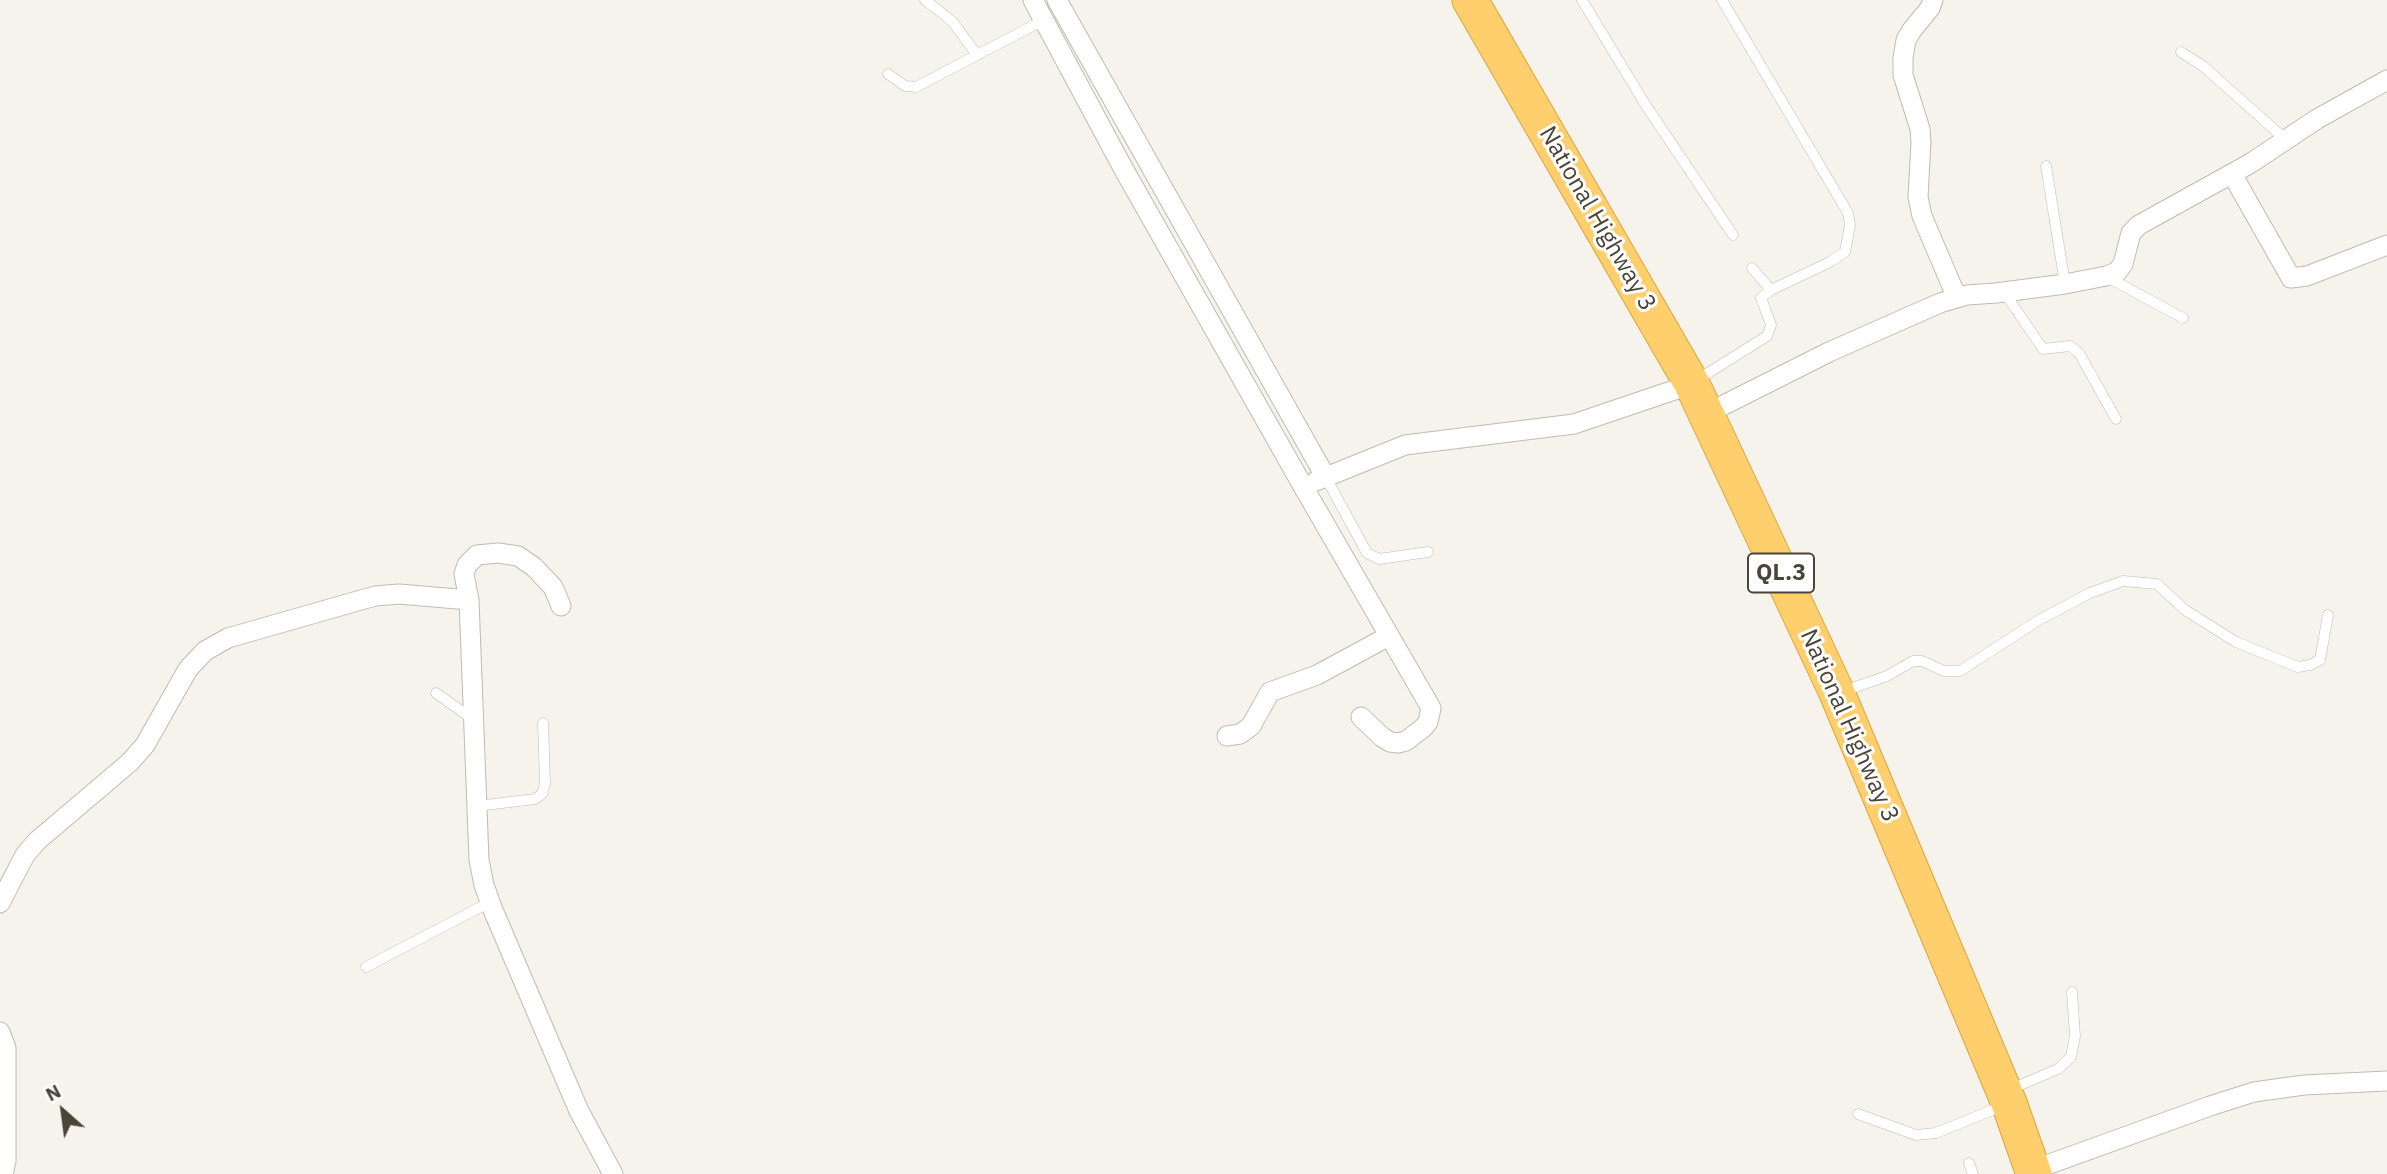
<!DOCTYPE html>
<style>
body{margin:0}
#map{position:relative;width:2387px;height:1174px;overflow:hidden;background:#f6f3ec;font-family:"IBM Plex Sans",sans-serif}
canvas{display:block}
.north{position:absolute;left:28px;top:1076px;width:70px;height:70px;-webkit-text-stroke:5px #fff;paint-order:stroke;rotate:332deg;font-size:19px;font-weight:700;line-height:28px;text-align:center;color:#4b4439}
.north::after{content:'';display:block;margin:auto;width:24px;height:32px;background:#4b4439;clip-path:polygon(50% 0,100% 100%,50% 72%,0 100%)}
</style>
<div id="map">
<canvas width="2387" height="1174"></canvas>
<div class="north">N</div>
</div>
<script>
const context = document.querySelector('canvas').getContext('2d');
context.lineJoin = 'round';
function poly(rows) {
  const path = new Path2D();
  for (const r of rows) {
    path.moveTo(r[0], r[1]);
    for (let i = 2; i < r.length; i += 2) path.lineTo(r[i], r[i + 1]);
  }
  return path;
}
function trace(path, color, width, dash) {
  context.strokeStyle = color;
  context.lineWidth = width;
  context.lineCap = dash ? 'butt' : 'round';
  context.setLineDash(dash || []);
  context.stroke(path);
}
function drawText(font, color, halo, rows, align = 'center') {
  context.font = font + ' "IBM Plex Sans",sans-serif';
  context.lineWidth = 6;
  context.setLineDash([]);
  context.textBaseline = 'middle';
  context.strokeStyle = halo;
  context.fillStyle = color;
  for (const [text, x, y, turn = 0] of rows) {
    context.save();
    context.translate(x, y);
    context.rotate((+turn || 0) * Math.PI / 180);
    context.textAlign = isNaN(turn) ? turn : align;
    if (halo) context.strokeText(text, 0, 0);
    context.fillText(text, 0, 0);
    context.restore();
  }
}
const lane = poly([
 [925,0,952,21,977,55],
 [1582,0,1645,104,1733,235],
 [2181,52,2203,66,2286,140],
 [888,74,905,86,916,87,1044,20],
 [2046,166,2065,284],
 [1752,268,1771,290],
 [2107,277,2183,318],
 [2004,292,2043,349,2070,346,2079,353,2116,419],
 [1697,380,1767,336,1771,325,1761,298,1771,290,1830,262,1845,252,1850,225,1848,213,1722,0],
 [1325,476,1367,553,1379,559,1428,552],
 [1841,692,1887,676,1913,661,1922,661,1944,671,1960,671,2039,620,2090,593,2123,581,2157,584,2185,610,2236,642,2298,667,2310,665,2320,660,2328,615],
 [436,693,474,720],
 [477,806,535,799,542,794,545,784,543,723],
 [366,967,490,902],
 [2011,1089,2058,1069,2071,1057,2075,1036,2072,992],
 [1858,1114,1916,1135,1936,1133,2005,1105],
 [1969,1163,1973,1174]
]);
const street = poly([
 [1033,0,1123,168,1304,488,1431,708,1428,722,1423,728,1406,741,1398,743,1390,742,1382,737,1361,717],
 [1057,0,1325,476],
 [1933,0,1930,8,1912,30,1906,40,1903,58,1903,75,1920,129,1921,142,1918,197,1922,216,1957,298],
 [2232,174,2291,278,2307,276,2387,245],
 [1706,414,1829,352,1940,303,1967,295,1996,293,2065,284,2106,276,2117,272,2123,264,2131,233,2139,225,2251,163,2317,119,2387,80],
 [1316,481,1405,445,1574,424,1692,384],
 [561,606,553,587,534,567,518,556,498,553,477,555,467,565,464,574,469,600,479,860,484,885,493,910,579,1111,613,1174],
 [1227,736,1240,734,1251,726,1270,692,1317,675,1389,636],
 [0,903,25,855,37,841,130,762,145,745,188,669,205,651,228,638,375,596,399,594,469,600],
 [0,1032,6,1048,6,1161,3,1174],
 [2033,1170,2210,1106,2254,1092,2304,1085,2387,1081]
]);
const highway = poly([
 [1470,0,1692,384,1837,693,2009,1103,2034,1174]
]);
trace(lane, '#c2bbae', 11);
trace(street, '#c2bbae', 21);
trace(highway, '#e0a43c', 37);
trace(lane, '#fff', 10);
trace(street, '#fff', 19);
trace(highway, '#ffcf6e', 35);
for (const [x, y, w] of [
 [1781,573,66]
]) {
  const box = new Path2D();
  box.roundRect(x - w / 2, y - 19.5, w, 39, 5);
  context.fillStyle = '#fff';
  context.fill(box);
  trace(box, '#4b4439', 2);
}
drawText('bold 23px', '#4b4439', null, [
 ["QL.3",1781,573]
]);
drawText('24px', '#4b4439', '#fff', [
 ["National Highway 3",1597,219,60],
 ["National Highway 3",1849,726,66]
]);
</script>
